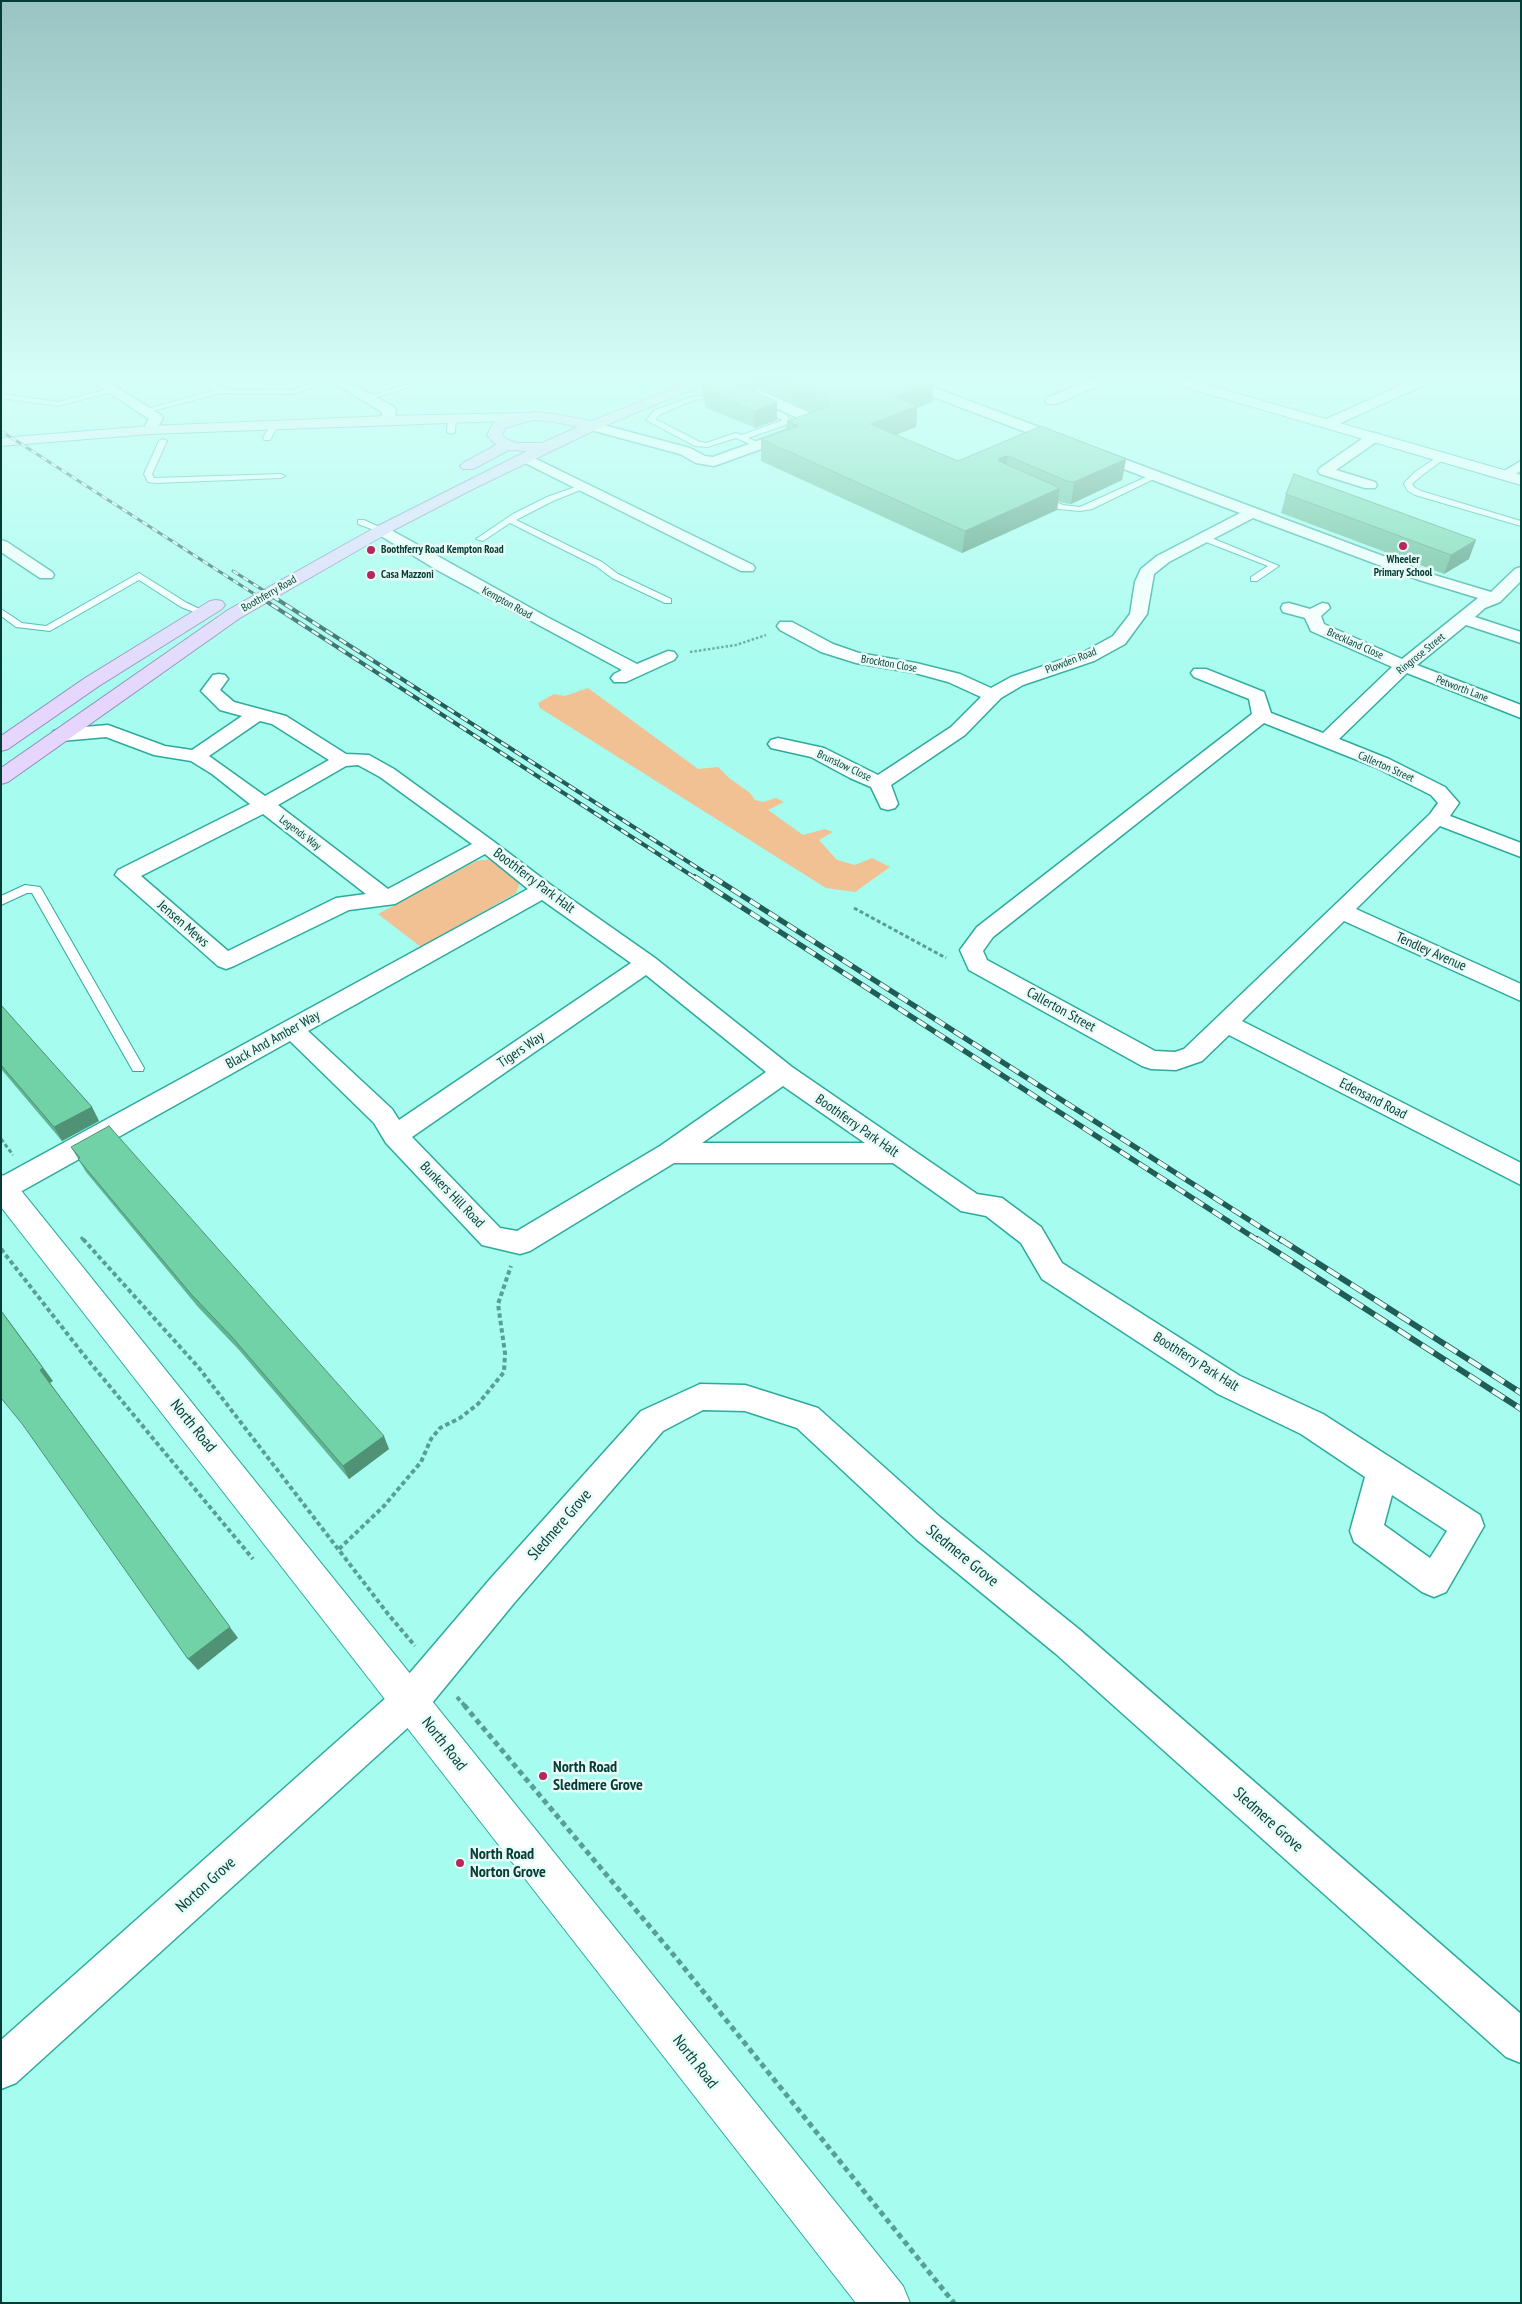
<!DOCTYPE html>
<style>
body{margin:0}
#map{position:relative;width:1522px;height:2304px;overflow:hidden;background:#a5fcef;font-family:"PT Sans Narrow",sans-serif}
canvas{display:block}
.frame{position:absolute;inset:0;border:2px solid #053c36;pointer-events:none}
</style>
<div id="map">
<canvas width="1522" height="2304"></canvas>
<div class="frame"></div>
</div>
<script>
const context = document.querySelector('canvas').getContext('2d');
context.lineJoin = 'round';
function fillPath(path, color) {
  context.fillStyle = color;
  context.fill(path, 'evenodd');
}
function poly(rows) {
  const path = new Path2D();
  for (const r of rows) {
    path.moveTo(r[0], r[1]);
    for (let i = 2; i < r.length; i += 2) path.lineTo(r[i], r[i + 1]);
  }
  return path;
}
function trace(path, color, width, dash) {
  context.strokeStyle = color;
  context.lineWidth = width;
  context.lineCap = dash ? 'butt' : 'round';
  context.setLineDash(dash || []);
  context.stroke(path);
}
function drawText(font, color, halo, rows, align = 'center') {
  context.font = font + ' "PT Sans Narrow",sans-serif';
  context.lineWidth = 5;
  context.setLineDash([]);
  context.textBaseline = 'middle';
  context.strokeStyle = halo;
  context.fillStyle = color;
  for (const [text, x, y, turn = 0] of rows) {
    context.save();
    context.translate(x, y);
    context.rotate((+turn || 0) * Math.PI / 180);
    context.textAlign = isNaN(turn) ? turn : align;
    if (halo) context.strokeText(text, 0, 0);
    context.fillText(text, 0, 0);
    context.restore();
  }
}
fillPath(poly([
 [588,688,698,769,718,767,729,778,750,793,755,800,763,802,776,798,784,802,768,810,803,835,825,829,833,832,819,840,837,860,855,865,872,858,890,867,855,892,826,888,540,708,538,703,554,694,565,696],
 [492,859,520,882,516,893,421,947,378,914,476,861]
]), '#f1c093');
const service = poly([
 [197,378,205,378,223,389,292,390,331,378,337,379,293,394,221,393,144,413,140,411,215,390,197,378],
 [428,378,438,378,370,399,364,398,428,378],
 [112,388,114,389,114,391,58,406,1,398,1,394,58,402,112,388],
 [722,393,725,395,724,396,694,400,661,414,655,419,700,442,706,443,736,433,742,435,783,420,758,409,758,405,764,405,785,414,791,420,788,424,748,438,762,444,762,448,759,448,736,438,707,447,695,446,646,420,655,410,691,397,722,393],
 [452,417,456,419,455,432,451,434,447,432,448,419,452,417],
 [271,424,278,426,270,440,264,440,263,438,271,424],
 [163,439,167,441,152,474,154,478,281,474,285,476,281,478,156,483,148,482,144,474,159,441,163,439],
 [1440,455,1447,457,1421,476,1412,484,1414,487,1421,491,1521,521,1521,526,1415,495,1408,491,1404,484,1405,482,1415,472,1440,455],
 [1155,473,1162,475,1092,509,1080,511,1058,509,1037,498,1041,496,1063,505,1080,507,1155,473],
 [581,485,588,487,553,501,516,520,602,562,618,574,671,599,671,603,665,603,612,578,596,566,510,523,483,541,476,539,513,514,547,497,581,485],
 [358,520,364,520,386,530,379,532,358,524,358,520],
 [1201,536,1207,536,1279,566,1257,581,1251,581,1251,577,1268,566,1201,540,1201,536],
 [139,573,187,603,208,613,204,616,181,607,139,580,50,631,16,627,1,616,1,609,22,623,46,626,139,573],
 [25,885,40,887,42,890,144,1068,143,1071,133,1071,32,893,27,893,1,905,1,896,25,885]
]);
const minor = poly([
 [87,378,102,378,161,415,163,418,155,433,145,433,143,430,149,419,87,378],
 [326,378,341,378,394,407,396,410,395,420,393,423,383,423,381,420,382,412,326,378],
 [890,378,908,378,1431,574,1491,592,1515,569,1521,567,1521,581,1500,602,1485,608,1475,617,1521,632,1521,643,1466,625,1417,665,1521,705,1521,718,1407,673,1339,739,1389,759,1445,787,1459,803,1450,816,1521,843,1521,857,1440,826,1356,909,1521,984,1521,1001,1344,921,1242,1021,1521,1163,1521,1185,1229,1035,1202,1061,1176,1070,1151,1069,1142,1066,969,970,960,950,977,927,1252,714,1249,699,1194,677,1191,673,1194,669,1206,669,1264,692,1271,713,1323,733,1392,667,1311,631,1305,618,1283,612,1281,608,1283,604,1289,603,1310,609,1322,603,1328,604,1330,608,1321,616,1324,624,1402,659,1478,598,1419,580,1253,518,1169,562,1154,574,1147,614,1125,644,1094,661,1023,685,1001,698,965,735,891,785,898,804,895,808,888,810,881,808,871,787,850,778,811,757,771,748,768,744,771,740,778,738,824,748,878,775,951,727,981,697,948,682,915,673,856,663,821,652,780,630,777,626,780,622,792,622,833,644,859,653,916,663,960,674,991,688,1011,677,1082,653,1113,636,1130,614,1135,582,1141,569,1157,556,1240,513,891,381,890,378],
 [1264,723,1375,767,1431,795,1438,803,1430,814,1184,1049,1175,1052,1155,1051,987,960,983,951,993,937,1264,723],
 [1093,378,1110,378,1108,381,1057,404,1047,404,1045,401,1047,398,1093,378],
 [1418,378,1435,378,1433,381,1334,426,1329,427,1322,423,1324,420,1418,378],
 [743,388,759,390,826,420,828,423,821,427,816,426,751,397,738,395,736,392,738,389,743,388],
 [592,422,690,448,705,456,713,457,790,429,800,429,802,432,800,435,714,466,696,463,680,454,587,429,585,426,587,423,592,422],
 [1374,433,1379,434,1381,437,1379,440,1336,470,1375,482,1377,485,1375,488,1365,488,1320,474,1318,471,1320,468,1369,434,1374,433],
 [526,454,753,565,755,568,753,571,741,571,521,461,519,458,521,455,526,454],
 [1521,461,1521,471,1504,479,1497,475,1521,461],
 [382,525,547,617,637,664,668,651,674,652,677,656,674,660,626,682,614,682,611,678,614,674,622,670,437,570,376,533,374,530,376,527,382,525],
 [1,540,7,542,52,572,54,575,52,578,40,578,1,552,1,540],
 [219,674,225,675,228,679,220,690,234,702,286,716,346,754,369,755,394,769,493,841,551,885,655,958,792,1067,977,1194,1002,1198,1041,1227,1062,1263,1240,1376,1323,1414,1480,1515,1484,1526,1446,1592,1434,1597,1422,1592,1354,1542,1350,1531,1365,1477,1301,1434,1218,1394,1042,1279,1021,1243,986,1216,961,1211,893,1163,674,1163,530,1251,520,1254,482,1245,386,1143,374,1123,290,1041,13,1196,1,1199,1,1177,528,889,485,854,395,904,349,910,234,966,226,969,218,966,115,875,118,870,250,804,212,774,191,761,154,755,106,737,61,741,54,739,51,735,54,731,61,729,108,725,165,746,192,750,242,716,220,710,201,691,213,675,219,674],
 [260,721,272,724,329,760,265,796,209,756,260,721],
 [358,765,380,777,472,844,388,889,278,805,346,766,358,765],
 [263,814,366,894,336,898,228,951,141,876,263,814],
 [542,900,631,963,399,1120,392,1109,308,1031,542,900],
 [646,975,766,1072,660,1146,517,1231,500,1228,412,1137,646,975],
 [783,1086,865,1143,702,1143,783,1086],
 [1392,1495,1447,1531,1430,1558,1384,1525,1392,1495],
 [700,1384,745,1385,818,1408,940,1517,1080,1630,1521,2014,1521,2063,1506,2057,1056,1654,916,1539,797,1428,745,1411,703,1410,663,1431,515,1602,423,1714,16,2083,1,2089,1,2040,397,1688,491,1578,641,1411,700,1384]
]);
const tertiary = poly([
 [1162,378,1183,378,1521,475,1521,485,1164,381,1162,378],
 [1,1175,11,1178,903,2286,910,2303,856,2303,1,1207,1,1175]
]);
const secondary = poly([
 [525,413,532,417,530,420,150,434,1,446,1,438,150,426,388,416,525,413]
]);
const primary = poly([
 [701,378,722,378,720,381,691,390,597,429,473,489,388,533,240,618,8,782,1,784,1,768,228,610,376,527,527,451,509,450,473,469,463,469,460,466,463,463,496,445,487,435,494,422,533,412,555,414,591,421,701,378],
 [533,420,555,422,578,427,542,443,517,443,506,439,502,434,505,428,533,420],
 [216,600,222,601,225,605,222,609,99,686,8,749,1,751,1,736,85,678,210,601,216,600]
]);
trace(service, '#2daa9b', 2);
trace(minor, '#2daa9b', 3);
trace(tertiary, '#2daa9b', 2);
trace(secondary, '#2daa9b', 2);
trace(primary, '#8d8eb6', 2);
trace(poly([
 [690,652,736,645,766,635]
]), '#589f96', 2.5, [2.5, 2]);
trace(poly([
 [854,908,946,958],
 [1,1139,13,1155],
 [81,1237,84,1241]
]), '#589f96', 3, [4, 2.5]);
trace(poly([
 [83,1239,199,1368,388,1614,415,1646],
 [1,1249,83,1354,253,1559],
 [339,1549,384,1506,421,1462,431,1439,440,1428,460,1418,478,1404,504,1372,505,1353,498,1304,511,1266],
 [457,1697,465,1706]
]), '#589f96', 4, [4.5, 3]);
trace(poly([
 [464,1705,677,1959,954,2303]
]), '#589f96', 5, [5.5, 4]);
fillPath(service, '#fff');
fillPath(minor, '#fff');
fillPath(tertiary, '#fff');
fillPath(secondary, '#f3eafe');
fillPath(primary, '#e6d6fd');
const railFar3 = poly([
 [1,431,259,597],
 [233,571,274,597]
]);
const railFar2 = poly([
 [258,596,697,879],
 [272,596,715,879]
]);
const railFar1 = poly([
 [695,877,1259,1241],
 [713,877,1282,1241]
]);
const rail = poly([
 [1257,1239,1521,1409],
 [1280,1239,1521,1393]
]);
trace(railFar3, '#205d56', 3);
trace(railFar2, '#205d56', 4);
trace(railFar1, '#205d56', 5.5);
trace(rail, '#205d56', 6);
trace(railFar3, '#e7fbf7', 2, [6]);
trace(railFar2, '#e7fbf7', 2.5, [8]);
trace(railFar1, '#e7fbf7', 4, [11]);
trace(rail, '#e7fbf7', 4.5, [14]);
fillPath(poly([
 [577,378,597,378,585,382],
 [745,378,923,378,932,402,917,408,916,427,896,435,958,461,1041,426,1126,459,1122,480,1071,504,1064,503,1058,501,1057,510,962,553,761,461,761,439,786,430,787,421,812,412,760,388,745,386],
 [721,382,777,420,755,428,705,407,705,402,703,401,702,384],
 [1286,494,1469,559,1444,574,1281,513],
 [1,1005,92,1107,99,1121,62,1141,1,1069],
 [71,1147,389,1449,349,1479,239,1350,198,1307,86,1172]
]), '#61b490');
fillPath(poly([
 [585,378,597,378,585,382],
 [934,382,932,402,917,408,916,427,869,445,870,424,894,397],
 [777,402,777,420,755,428,754,411],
 [1008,456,1005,477,996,479,999,458],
 [1126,459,1122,480,1071,504,1074,482],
 [1060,488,1057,510,962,553,965,531],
 [1476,540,1469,559,1444,574,1451,555],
 [92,1107,99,1121,62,1141,54,1127],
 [1,1310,53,1381,50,1383,238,1638,198,1670,188,1659,40,1370],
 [384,1436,389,1449,349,1479,343,1466]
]), '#4f9275');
const building = poly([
 [782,378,923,378,934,382,894,397,917,406,870,424,958,461,1041,426,1126,459,1074,482,1067,481,1008,456,999,458,999,461,1060,488,965,531,761,439,798,426,787,421,827,407,830,403,828,398,782,378],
 [721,382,737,383,777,402,754,411,705,389,711,387,702,384,721,382],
 [1294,474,1476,540,1451,555,1286,494,1294,474],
 [1,1005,92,1107,54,1127,1,1065,1,1005],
 [109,1126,384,1436,343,1466,232,1337,191,1294,78,1159,80,1158,71,1147,109,1126],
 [1,1311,43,1368,40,1370,230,1627,188,1659,23,1425,1,1398,1,1311]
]);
fillPath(building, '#71d1a7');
trace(building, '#4f9275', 1);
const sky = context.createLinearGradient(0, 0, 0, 700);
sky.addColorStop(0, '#99c4c3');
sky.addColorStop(0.54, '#d6fef8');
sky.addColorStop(1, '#d6fef800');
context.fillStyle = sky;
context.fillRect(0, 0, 1522, 700);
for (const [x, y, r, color] of [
 [1403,546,5,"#b5275d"],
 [371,550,5,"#b5275d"],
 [371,575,5,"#b5275d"],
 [543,1776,5,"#b5275d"],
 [460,1863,5,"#b5275d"]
]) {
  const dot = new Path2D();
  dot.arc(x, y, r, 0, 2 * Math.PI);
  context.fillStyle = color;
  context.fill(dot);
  trace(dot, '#e7fbf7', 2);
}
drawText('bold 11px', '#053c36', '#e7fbf7', [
 ["Boothferry Road Kempton Road",381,550],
 ["Wheeler",1403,560,"center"],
 ["Primary School",1403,573,"center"],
 ["Casa Mazzoni",381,575]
], 'left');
drawText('11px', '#053c36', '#e7fbf7', [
 ["Boothferry Road",269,594,-30],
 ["Kempton Road",507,603,29],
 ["Breckland Close",1355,644,24],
 ["Ringrose Street",1421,654,-39],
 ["Plowden Road",1071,661,-21],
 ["Brockton Close",889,664,10],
 ["Petworth Lane",1462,689,21],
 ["Brunslow Close",844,766,25],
 ["Callerton Street",1386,767,24],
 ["Legends Way",300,833,37]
]);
drawText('14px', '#053c36', '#e7fbf7', [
 ["Boothferry Park Halt",534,881,37],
 ["Jensen Mews",183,924,41],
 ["Tendley Avenue",1431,952,24],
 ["Callerton Street",1061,1010,29],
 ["Black And Amber Way",273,1040,-29],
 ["Tigers Way",521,1050,-34],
 ["Edensand Road",1373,1099,27],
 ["Boothferry Park Halt",857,1126,35],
 ["Bunkers Hill Road",452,1195,46],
 ["Boothferry Park Halt",1196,1362,32]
]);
drawText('16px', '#053c36', '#e7fbf7', [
 ["North Road",193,1426,51],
 ["Sledmere Grove",560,1525,-49],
 ["Sledmere Grove",962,1556,39],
 ["North Road",444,1744,52],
 ["Sledmere Grove",1268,1820,42],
 ["Norton Grove",206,1885,-42],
 ["North Road",695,2062,52]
]);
drawText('bold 16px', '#053c36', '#e7fbf7', [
 ["North Road",553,1767],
 ["Sledmere Grove",553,1785],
 ["North Road",470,1854],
 ["Norton Grove",470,1872]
], 'left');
</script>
